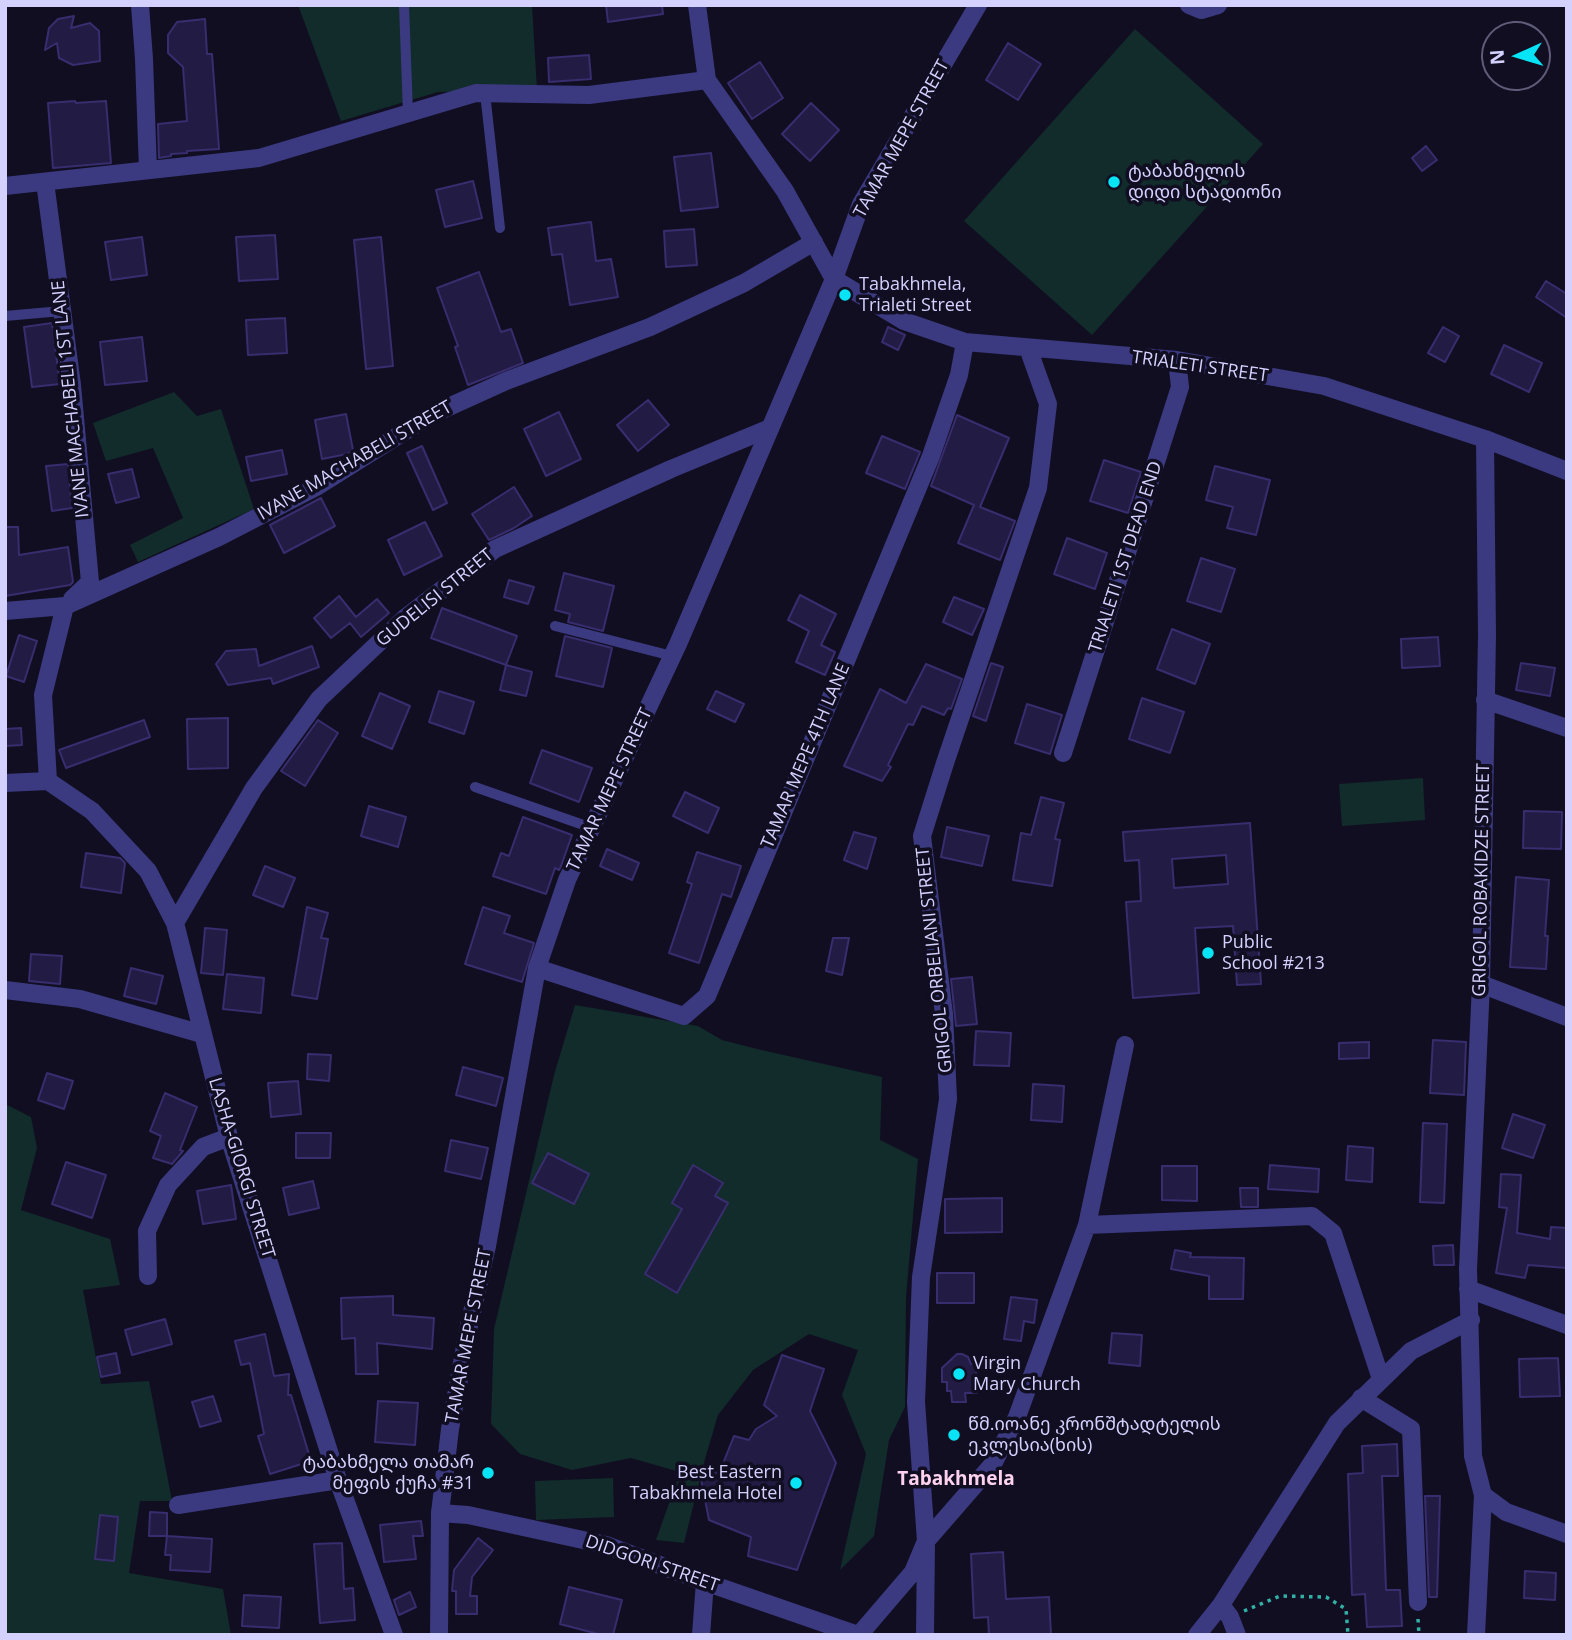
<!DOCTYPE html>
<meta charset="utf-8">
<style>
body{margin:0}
#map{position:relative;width:1572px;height:1640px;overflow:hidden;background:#110e22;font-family:"Open Sans",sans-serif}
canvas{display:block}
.frame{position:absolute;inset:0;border:7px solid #d4d1fe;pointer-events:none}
.north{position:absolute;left:1481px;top:21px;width:70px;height:70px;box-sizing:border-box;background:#110e22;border:2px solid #5f5c7a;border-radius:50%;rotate:266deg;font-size:19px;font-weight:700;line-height:28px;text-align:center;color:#d4d1fe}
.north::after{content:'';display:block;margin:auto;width:24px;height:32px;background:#06e4f5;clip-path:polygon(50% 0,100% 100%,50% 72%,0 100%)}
</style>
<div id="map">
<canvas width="1572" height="1640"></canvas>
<div class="frame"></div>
<div class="north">N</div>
</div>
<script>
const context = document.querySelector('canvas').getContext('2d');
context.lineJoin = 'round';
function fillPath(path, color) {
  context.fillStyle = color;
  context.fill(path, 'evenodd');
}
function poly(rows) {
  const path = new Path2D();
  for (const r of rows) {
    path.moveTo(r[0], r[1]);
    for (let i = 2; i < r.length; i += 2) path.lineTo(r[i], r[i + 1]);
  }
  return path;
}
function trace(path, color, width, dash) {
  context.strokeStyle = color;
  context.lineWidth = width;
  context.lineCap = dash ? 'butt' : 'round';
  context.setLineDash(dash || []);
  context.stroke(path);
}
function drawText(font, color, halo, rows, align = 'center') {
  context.font = font + ' "Open Sans","Noto Sans Georgian",sans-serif';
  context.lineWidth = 7;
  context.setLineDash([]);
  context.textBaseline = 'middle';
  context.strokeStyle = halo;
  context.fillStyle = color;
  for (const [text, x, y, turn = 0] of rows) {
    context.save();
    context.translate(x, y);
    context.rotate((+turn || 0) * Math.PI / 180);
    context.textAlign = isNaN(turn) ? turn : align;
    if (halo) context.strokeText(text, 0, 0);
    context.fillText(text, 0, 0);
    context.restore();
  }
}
fillPath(poly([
 [298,5,532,5,537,90,438,92,341,121],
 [1135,29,1263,144,1092,335,964,221],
 [174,392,197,416,221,409,254,509,138,562,130,545,183,518,153,448,106,461,93,423],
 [1423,778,1425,820,1342,826,1339,784],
 [575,1005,698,1026,722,1040,757,1049,882,1077,880,1140,918,1159,906,1297,905,1407,889,1440,874,1536,840,1570,866,1454,842,1395,858,1350,809,1334,753,1370,718,1415,705,1459,684,1543,656,1540,680,1472,631,1458,572,1470,520,1454,491,1424,494,1329,554,1075],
 [5,1104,31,1117,37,1148,21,1210,110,1239,120,1285,83,1290,101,1384,149,1381,172,1501,140,1501,129,1573,223,1589,231,1635,5,1635],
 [613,1478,614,1517,536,1520,535,1481]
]), '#112c2a');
const building = poly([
 [606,5,662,5,663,14,608,22,606,5],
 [74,16,71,28,90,23,99,31,100,61,73,65,59,58,57,43,45,50,49,28,58,19,74,16],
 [205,19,207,54,212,54,219,149,187,151,187,153,171,154,171,156,159,158,158,124,187,121,183,67,168,53,168,35,177,22,205,19],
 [1008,43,1041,64,1018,100,986,80,1008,43],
 [589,55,591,79,549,82,548,58,589,55],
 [760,62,783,98,752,119,728,83,760,62],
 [75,101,76,103,106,101,111,163,53,168,48,103,75,101],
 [811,103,839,130,810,161,782,134,811,103],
 [1426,146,1437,160,1422,171,1412,158,1426,146],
 [711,153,718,207,681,211,674,157,711,153],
 [473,181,482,218,445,227,436,190,473,181],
 [591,222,596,261,611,259,618,297,570,305,562,254,552,255,548,228,591,222],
 [694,229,697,265,666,267,664,231,694,229],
 [275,235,278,279,239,281,236,237,275,235],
 [142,237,147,275,111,280,105,242,142,237],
 [381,237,393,366,366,369,354,240,381,237],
 [479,272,501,332,511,329,523,363,468,385,455,347,458,346,437,288,479,272],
 [1546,281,1567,294,1567,318,1536,297,1546,281],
 [285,318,287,353,248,355,246,320,285,318],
 [52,323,60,384,32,387,24,327,52,323],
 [888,327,905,335,898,350,882,342,888,327],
 [1443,327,1459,336,1445,362,1428,353,1443,327],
 [142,337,147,381,105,385,100,342,142,337],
 [1504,345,1542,363,1529,392,1491,374,1504,345],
 [648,400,669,425,638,451,617,425,648,400],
 [559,412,581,459,546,476,524,429,559,412],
 [346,414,353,450,347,454,322,459,315,420,346,414],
 [957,415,1009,438,980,507,1015,521,1000,560,958,543,974,505,931,486,957,415],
 [882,436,920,452,905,489,866,473,882,436],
 [422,446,447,503,433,510,407,453,422,446],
 [282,450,287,474,251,481,246,457,282,450],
 [1104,460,1141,472,1128,513,1090,501,1104,460],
 [68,464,72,508,52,511,46,466,68,464],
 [1215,466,1270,480,1256,535,1227,528,1233,507,1206,500,1215,466],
 [132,469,139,497,116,503,108,474,132,469],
 [514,487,532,516,514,528,489,540,472,514,514,487],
 [321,498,335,526,284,553,270,525,321,498],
 [425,522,442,556,404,575,388,540,425,522],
 [5,527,18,527,19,555,68,547,73,582,70,585,5,596,5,527],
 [1067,538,1107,553,1095,589,1054,574,1067,538],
 [1201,558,1235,569,1221,612,1187,601,1201,558],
 [564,573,614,586,603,631,568,622,570,614,555,610,564,573],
 [509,580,534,587,528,604,504,597,509,580],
 [800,595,836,614,821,645,835,652,825,675,796,662,809,631,788,620,800,595],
 [339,596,356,617,377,599,389,613,361,637,350,623,331,638,314,618,339,596],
 [954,597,984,609,972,635,943,622,954,597],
 [442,608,517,636,506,665,431,638,442,608],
 [1172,629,1210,644,1195,684,1157,669,1172,629],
 [19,635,37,641,24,682,6,676,19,635],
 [565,636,612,648,603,687,556,676,565,636],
 [1438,637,1440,666,1402,668,1401,639,1438,637],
 [312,646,319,667,273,684,271,678,228,685,216,664,226,651,256,649,259,666,312,646],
 [991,663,1003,667,986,721,973,716,991,663],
 [1521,663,1555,668,1550,696,1516,690,1521,663],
 [926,664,962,679,951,709,948,708,944,715,922,706,913,725,908,724,888,765,891,767,882,781,844,766,880,689,906,703,926,664],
 [506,665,532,672,526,696,500,690,506,665],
 [439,691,474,702,464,734,429,722,439,691],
 [716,691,744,704,735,722,707,709,716,691],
 [380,693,410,706,392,749,362,736,380,693],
 [1142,698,1184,712,1170,753,1129,739,1142,698],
 [1027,704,1062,715,1050,754,1015,743,1027,704],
 [228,718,228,768,188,769,187,719,228,718],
 [144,720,150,737,66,768,59,750,144,720],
 [318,720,338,733,305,786,281,771,318,720],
 [21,728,22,745,5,746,5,729,21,728],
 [542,750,592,768,579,802,530,783,542,750],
 [685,792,719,808,708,833,673,816,685,792],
 [1041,797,1064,803,1055,839,1060,840,1052,886,1013,880,1021,833,1031,835,1041,797],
 [369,806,406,817,398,847,361,836,369,806],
 [1524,811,1562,812,1561,849,1523,848,1524,811],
 [523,817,572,835,561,866,559,870,555,868,546,894,493,876,501,853,509,856,523,817],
 [1250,823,1261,984,1237,985,1233,926,1195,928,1199,993,1133,998,1126,902,1141,901,1139,860,1125,861,1123,832,1250,823],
 [1226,855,1228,884,1174,888,1172,859,1226,855],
 [947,827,989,836,982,866,941,857,947,827],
 [854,832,876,838,867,869,844,860,854,832],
 [607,849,639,863,632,880,600,866,607,849],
 [697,852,741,866,731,897,722,894,699,963,669,953,692,884,687,882,697,852],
 [86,853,120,858,125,863,121,893,81,887,86,853],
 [265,866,295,878,283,907,253,895,265,866],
 [1516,877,1549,880,1545,936,1548,936,1546,969,1510,967,1516,877],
 [307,907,328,913,321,938,328,939,317,999,292,995,307,907],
 [483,907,510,916,504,933,534,943,522,982,465,964,483,907],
 [205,928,227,930,223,975,201,973,205,928],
 [833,938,849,938,842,975,826,971,833,938],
 [31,954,62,956,60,984,29,981,31,954],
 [131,968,163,976,156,1004,124,996,131,968],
 [227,974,264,978,261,1013,223,1009,227,974],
 [972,977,977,1024,956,1026,951,979,972,977],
 [976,1031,1011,1033,1009,1066,974,1065,976,1031],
 [1433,1040,1466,1042,1464,1095,1430,1093,1433,1040],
 [1369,1042,1369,1058,1339,1059,1339,1043,1369,1042],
 [308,1054,331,1055,329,1081,307,1079,308,1054],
 [463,1067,503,1078,496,1106,456,1095,463,1067],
 [47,1073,73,1081,64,1109,38,1100,47,1073],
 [298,1081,301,1114,271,1117,268,1083,298,1081],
 [1033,1084,1064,1086,1062,1122,1031,1120,1033,1084],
 [165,1093,197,1107,180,1150,183,1151,172,1164,153,1158,161,1136,150,1131,165,1093],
 [1513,1114,1545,1125,1533,1158,1502,1148,1513,1114],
 [1423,1123,1447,1124,1444,1203,1420,1202,1423,1123],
 [296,1133,331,1133,330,1158,296,1158,296,1133],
 [451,1140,488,1148,481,1179,445,1171,451,1140],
 [1348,1146,1373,1148,1372,1182,1346,1180,1348,1146],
 [548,1153,589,1174,574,1204,532,1183,548,1153],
 [66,1162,106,1175,92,1218,52,1204,66,1162],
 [693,1165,723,1183,715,1196,728,1203,677,1293,645,1274,682,1209,672,1203,693,1165],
 [1270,1165,1319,1169,1318,1192,1268,1189,1270,1165],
 [1162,1166,1197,1166,1197,1201,1162,1200,1162,1166],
 [1501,1174,1521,1175,1517,1233,1550,1239,1551,1227,1567,1228,1567,1268,1528,1265,1525,1278,1496,1273,1507,1208,1499,1207,1501,1174],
 [313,1181,319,1208,289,1215,283,1188,313,1181],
 [231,1185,236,1219,203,1224,197,1191,231,1185],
 [1240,1188,1258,1188,1258,1207,1241,1207,1240,1188],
 [1002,1198,1002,1232,945,1233,945,1199,1002,1198],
 [1453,1245,1454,1265,1434,1265,1433,1246,1453,1245],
 [1175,1250,1191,1253,1190,1257,1244,1258,1243,1299,1209,1299,1209,1276,1171,1269,1175,1250],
 [937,1273,974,1273,974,1303,937,1303,937,1273],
 [393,1296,393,1315,434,1318,432,1349,377,1343,378,1374,356,1374,355,1338,342,1339,341,1298,393,1296],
 [1011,1297,1037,1300,1034,1323,1024,1321,1021,1341,1004,1339,1011,1297],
 [165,1319,172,1344,132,1355,125,1330,165,1319],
 [1112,1333,1142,1335,1140,1366,1109,1363,1112,1333],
 [265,1334,274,1376,289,1374,288,1395,291,1395,311,1461,270,1474,258,1436,264,1434,250,1363,241,1365,235,1341,265,1334],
 [116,1353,120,1373,101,1377,97,1357,116,1353],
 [957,1354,962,1354,968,1357,971,1364,976,1364,977,1393,965,1393,966,1402,952,1402,951,1391,947,1391,947,1382,942,1382,942,1368,957,1354],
 [782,1355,824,1369,810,1411,836,1463,797,1570,748,1556,751,1537,709,1520,701,1479,720,1471,734,1436,749,1440,756,1429,777,1416,764,1405,782,1355],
 [1558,1358,1560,1396,1520,1397,1519,1359,1558,1358],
 [213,1396,221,1421,200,1427,192,1402,213,1396],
 [378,1401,418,1403,415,1445,375,1442,378,1401],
 [1397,1444,1398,1476,1382,1476,1386,1590,1400,1590,1402,1626,1367,1627,1365,1594,1352,1595,1348,1474,1363,1473,1362,1446,1397,1444],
 [1425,1496,1440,1496,1437,1597,1429,1597,1425,1496],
 [150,1512,167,1513,167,1536,149,1536,150,1512],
 [100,1515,118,1517,114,1561,95,1559,100,1515],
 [421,1521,423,1536,413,1536,416,1559,384,1562,380,1525,421,1521],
 [167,1536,212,1539,210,1572,170,1570,171,1555,165,1555,167,1536],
 [478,1538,493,1550,472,1577,470,1596,477,1596,477,1614,456,1614,456,1591,452,1591,454,1570,478,1538],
 [342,1543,344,1589,353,1588,355,1620,320,1623,314,1544,342,1543],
 [1003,1552,1006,1599,1049,1597,1051,1635,989,1635,988,1617,974,1618,971,1554,1003,1552],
 [1525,1571,1556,1573,1555,1600,1524,1598,1525,1571],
 [569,1587,622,1600,613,1635,602,1635,560,1624,569,1587],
 [410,1592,416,1607,399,1615,394,1600,410,1592],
 [244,1595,281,1597,279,1628,242,1626,244,1595]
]);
fillPath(building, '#221b43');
trace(building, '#382d6e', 2);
trace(poly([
 [1244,1611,1280,1596,1326,1597,1346,1609,1348,1635],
 [1418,1619,1419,1635]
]), '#31b1a6', 3.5, [3.5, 5]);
trace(poly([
 [404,5,408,113],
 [485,93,500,228],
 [5,316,62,311],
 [555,626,672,656],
 [475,787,592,828]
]), '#3b3a80', 10);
trace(poly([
 [140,5,144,59,148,170],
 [697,5,707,80,785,191,834,279,904,321,965,342,1177,360,1324,386,1485,439,1567,471],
 [1189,5,1201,10,1218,5],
 [45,182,72,385,90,582,72,599],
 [5,186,259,158,476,93,589,95,707,80],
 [5,611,65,606,219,537,318,486,431,415,506,381,650,327,744,283,814,242],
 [1485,700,1567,728],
 [1063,753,1180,387,1177,360],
 [48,781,43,695,65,606],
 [5,783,48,781,92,811,148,871,175,923,229,1137,338,1480,394,1635],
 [175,923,254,788,319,699,405,618,495,549,671,469,770,428],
 [537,968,684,1016,707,996,931,456,959,375,965,342],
 [1481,984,1567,1017],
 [5,990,80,999,202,1034],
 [1087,1225,1312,1216,1333,1233,1381,1379],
 [148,1276,147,1231,168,1185,203,1147,229,1137],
 [1468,1289,1567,1325],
 [1361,1398,1411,1429,1418,1602],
 [1483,1495,1506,1512,1567,1534],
 [178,1505,338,1480],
 [440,1513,468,1515,606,1545,705,1582,858,1635],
 [1221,1605,1230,1617,1237,1635],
 [701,1635,705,1582],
 [859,1635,913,1572,926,1541,993,1464,1017,1417,1087,1225,1125,1045],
 [925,1635,926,1541,916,1402,921,1277,948,1099,944,1014,922,836,945,763,1038,488,1048,404,1028,348],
 [1197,1635,1221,1605,1337,1423,1411,1351,1471,1320],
 [1476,1635,1483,1495,1473,1456,1468,1269,1481,984,1487,635,1485,439]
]), '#3b3a80', 18);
trace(poly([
 [439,1635,440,1513,450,1429,468,1330,487,1246,537,968,567,880,678,644,834,279,861,204,978,5]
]), '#3b3a80', 18);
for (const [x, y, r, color] of [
 [1114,182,7,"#06e4f5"],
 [845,295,7,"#06e4f5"],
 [1208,953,7,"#06e4f5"],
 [959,1374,7,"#06e4f5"],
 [954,1435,7,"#06e4f5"],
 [488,1473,7,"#06e4f5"],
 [796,1483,7,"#06e4f5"]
]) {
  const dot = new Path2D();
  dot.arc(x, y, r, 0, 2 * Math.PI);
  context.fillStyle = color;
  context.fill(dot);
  trace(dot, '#110e22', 2.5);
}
drawText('18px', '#d4d1fe', '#110e22', [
 ["TAMAR MEPE STREET",902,139,-61],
 ["TRIALETI STREET",1200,367,8],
 ["IVANE MACHABELI 1ST LANE",71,399,-96],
 ["IVANE MACHABELI STREET",355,461,-30],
 ["TRIALETI 1ST DEAD END",1126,557,-72],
 ["GUDELISI STREET",435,598,-39],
 ["TAMAR MEPE 4TH LANE",806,756,-67],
 ["TAMAR MEPE STREET",610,790,-65],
 ["GRIGOL ROBAKIDZE STREET",1482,880,-89],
 ["GRIGOL ORBELIANI STREET",935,960,-96],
 ["LASHA-GIORGI STREET",241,1168,73],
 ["TAMAR MEPE STREET",469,1336,-79],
 ["DIDGORI STREET",652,1564,19]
]);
drawText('18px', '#d4d1fe', '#110e22', [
 ["ტაბახმელის",1128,172],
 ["დიდი სტადიონი",1128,193],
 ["Tabakhmela,",859,285],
 ["Trialeti Street",859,306],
 ["Public",1222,943],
 ["School #213",1222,964],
 ["Virgin",973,1364],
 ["Mary Church",973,1385],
 ["წმ.იოანე კრონშტადტელის",968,1425],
 ["ეკლესია(ხის)",968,1446],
 ["ტაბახმელა თამარ",474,1463,"right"],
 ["მეფის ქუჩა #31",474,1484,"right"],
 ["Best Eastern",782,1473,"right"],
 ["Tabakhmela Hotel",782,1494,"right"]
], 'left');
drawText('bold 19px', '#fed2ef', '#110e22', [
 ["Tabakhmela",956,1480]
]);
</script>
